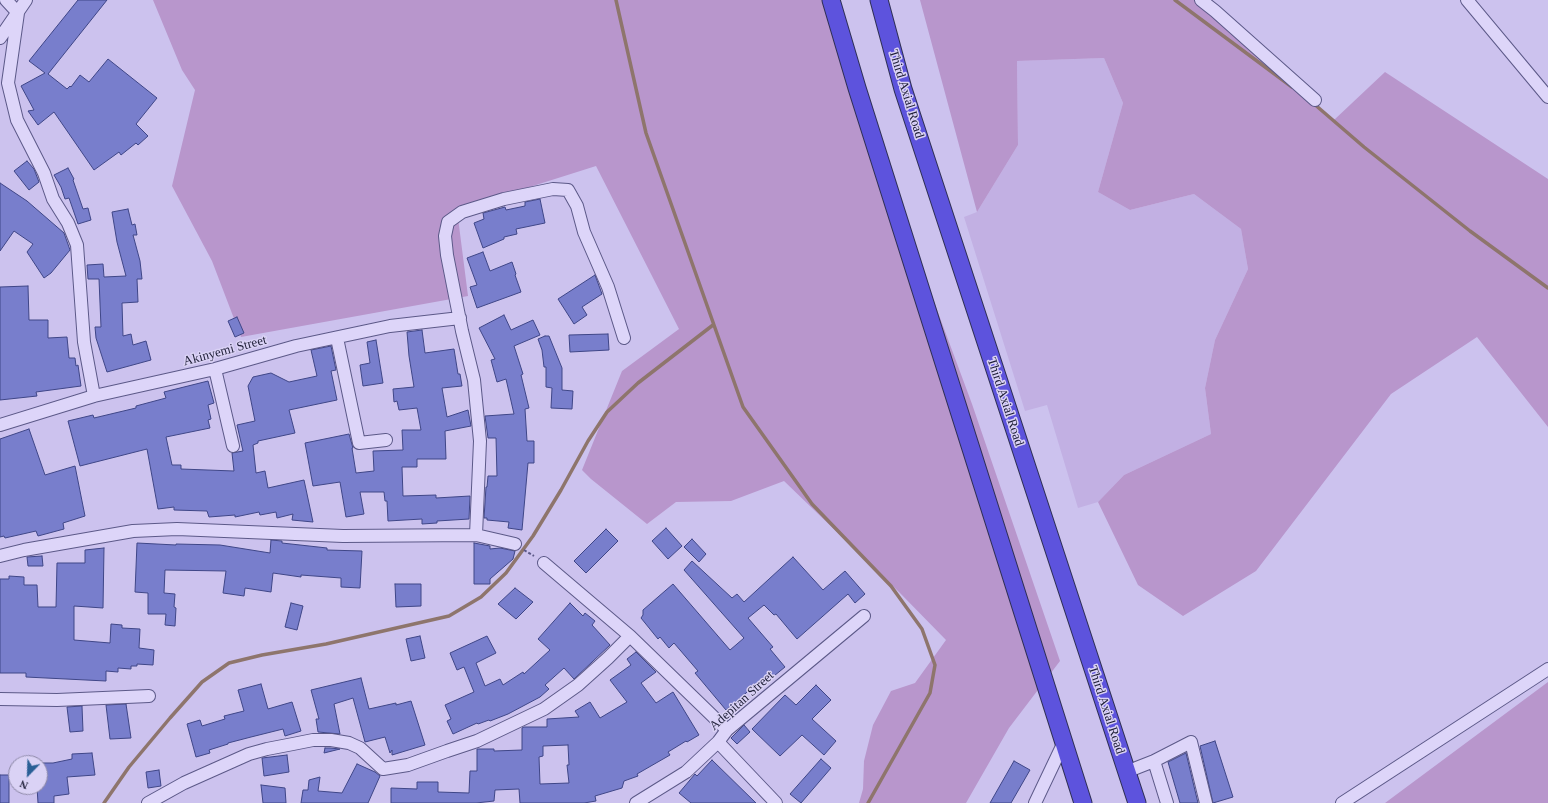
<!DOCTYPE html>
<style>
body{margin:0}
#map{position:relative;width:1548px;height:803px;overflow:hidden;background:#ccc2ee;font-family:"Times New Roman",serif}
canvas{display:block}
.north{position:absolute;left:8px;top:755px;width:40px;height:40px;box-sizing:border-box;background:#dad2f5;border:1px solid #8f8aa9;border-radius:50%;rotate:203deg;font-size:11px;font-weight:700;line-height:16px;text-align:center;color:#1e1e37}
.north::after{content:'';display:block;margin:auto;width:14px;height:18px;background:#2a5f96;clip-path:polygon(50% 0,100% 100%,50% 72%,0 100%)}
</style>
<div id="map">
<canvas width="1548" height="803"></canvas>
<div class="north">N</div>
</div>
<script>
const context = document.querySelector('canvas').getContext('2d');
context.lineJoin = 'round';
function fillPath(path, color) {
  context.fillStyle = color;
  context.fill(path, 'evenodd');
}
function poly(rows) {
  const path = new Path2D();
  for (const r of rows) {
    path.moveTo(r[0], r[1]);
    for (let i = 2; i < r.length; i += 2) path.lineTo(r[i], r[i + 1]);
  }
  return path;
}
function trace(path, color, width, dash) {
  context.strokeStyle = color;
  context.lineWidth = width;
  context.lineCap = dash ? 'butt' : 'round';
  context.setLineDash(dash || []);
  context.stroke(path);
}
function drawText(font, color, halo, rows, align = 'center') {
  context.font = font + ' "Times New Roman",serif';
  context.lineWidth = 3;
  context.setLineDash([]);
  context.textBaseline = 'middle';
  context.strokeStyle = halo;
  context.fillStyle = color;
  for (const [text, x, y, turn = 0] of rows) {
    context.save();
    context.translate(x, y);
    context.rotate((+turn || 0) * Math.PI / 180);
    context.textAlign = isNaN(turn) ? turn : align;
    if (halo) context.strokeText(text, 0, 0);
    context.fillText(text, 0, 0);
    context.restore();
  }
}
fillPath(poly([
 [1104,58,1123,103,1098,192,1130,210,1194,194,1241,229,1248,269,1215,340,1205,388,1211,434,1124,475,1098,502,1078,508,1047,405,1025,411,964,217,977,212,1018,145,1017,61]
]), '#c2b0e3');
fillPath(poly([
 [153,0,838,0,861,105,972,404,1060,661,1009,728,966,803,859,803,863,789,864,761,873,725,891,691,915,683,946,640,899,592,784,481,731,501,676,502,647,524,591,479,582,470,622,371,679,329,596,166,457,210,468,296,241,337,212,261,172,186,195,90,182,70],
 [920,0,1194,0,1334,120,1385,72,1548,179,1548,427,1477,337,1391,394,1256,571,1183,616,1138,585,1098,502,1124,475,1211,434,1205,388,1215,340,1248,269,1241,229,1194,194,1130,210,1098,192,1123,103,1104,58,1017,61,1018,145,977,212],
 [1548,682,1548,803,1385,803]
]), '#b896cc');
trace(poly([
 [616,0,646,133,743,407,812,504,891,586,922,629,935,665,930,693,868,803],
 [1175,0,1292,87],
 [1313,103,1364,147,1470,231,1548,288],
 [104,803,129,767,170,718,202,682,229,663,262,655,326,644,449,616,481,597,506,573,533,536,561,490,588,441,607,412,638,383,713,325]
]), '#8e756c', 3.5);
const building = poly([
 [78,0,107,0,48,74,67,89,70,86,71,87,80,75,89,82,108,59,157,98,136,124,148,136,138,145,136,143,121,155,119,152,94,170,54,112,38,125,28,111,34,110,21,86,45,73,29,61,78,0],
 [27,161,34,169,39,182,29,190,14,171,27,161],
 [68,168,74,179,73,180,83,209,88,208,91,220,78,224,69,198,65,199,61,187,54,175,68,168],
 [0,183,27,201,64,233,70,250,51,273,44,278,27,252,33,244,14,231,0,251,0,183],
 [540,199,545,223,516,229,517,234,504,237,504,239,483,248,474,223,484,219,483,213,505,207,506,210,525,206,525,202,540,199],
 [128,209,132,225,135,224,137,235,133,235,140,261,142,279,137,279,138,302,122,303,123,336,131,334,133,345,146,341,151,360,107,372,96,338,95,327,101,327,99,279,88,279,87,265,103,264,104,277,126,276,117,242,112,212,128,209],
 [483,252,490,271,512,262,516,274,515,275,521,292,477,308,470,287,477,285,467,258,483,252],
 [595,275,602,294,582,307,587,315,574,324,558,299,595,275],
 [28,286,29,320,48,320,48,338,67,337,69,358,75,358,76,366,78,365,81,386,36,392,37,396,0,400,0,287,28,286],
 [504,315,511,330,533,320,540,335,514,346,523,374,521,375,529,408,525,409,527,441,534,441,534,463,528,463,522,530,508,528,509,522,487,520,487,518,484,518,486,487,487,487,488,476,497,476,496,438,488,438,485,416,514,414,506,379,497,382,491,360,495,359,479,328,504,315],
 [237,317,244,333,235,337,228,321,237,317],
 [422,330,425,353,454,349,458,374,460,374,462,386,442,388,447,417,468,410,471,426,445,431,446,459,417,459,417,467,402,467,403,496,436,495,436,498,470,496,469,519,437,521,437,523,422,524,422,519,388,521,387,501,385,501,384,492,360,492,364,514,346,517,340,482,313,486,305,443,349,434,353,448,352,448,356,473,374,471,373,451,403,450,402,430,421,430,417,408,399,410,397,401,394,402,393,389,414,387,409,356,407,332,422,330],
 [608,334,609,350,570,352,569,335,608,334],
 [545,336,549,336,562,368,562,390,573,391,572,409,551,408,552,388,546,387,546,367,544,367,542,350,538,339,545,336],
 [376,340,383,383,363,386,360,365,370,363,367,342,376,340],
 [331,346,336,370,331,371,337,400,289,410,295,433,258,441,258,443,253,445,256,473,265,471,268,488,304,480,313,522,292,520,293,514,277,518,276,512,260,515,259,512,235,517,235,515,209,517,207,511,174,510,174,507,158,509,147,449,80,466,68,421,93,415,94,418,136,408,136,406,166,398,164,392,208,381,214,403,208,405,211,419,208,420,210,428,166,437,172,465,181,465,181,469,234,471,232,453,243,451,237,425,255,421,248,386,253,377,271,373,289,382,317,376,311,350,331,346],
 [29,429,45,475,75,466,85,516,63,523,64,529,38,536,36,531,5,538,4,536,0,537,0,439,29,429],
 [666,528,682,546,668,559,652,541,666,528],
 [606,529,618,541,586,573,574,561,606,529],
 [692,539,706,554,699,562,684,547,692,539],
 [271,540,282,541,282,543,327,548,327,550,362,551,360,588,341,587,341,578,301,575,301,577,273,573,271,592,245,588,244,596,223,593,226,571,165,570,164,593,175,594,174,607,176,608,175,626,165,625,166,614,148,614,148,593,135,592,137,543,176,545,176,544,220,545,270,553,271,540],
 [474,543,490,546,490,549,500,548,515,551,513,559,490,579,490,584,474,584,474,543],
 [104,548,103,608,74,606,74,640,110,643,111,624,122,625,122,628,140,629,139,648,154,650,153,665,137,664,137,666,131,666,131,669,118,668,118,672,106,671,106,681,26,677,26,673,0,673,0,579,9,579,9,576,24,577,24,585,37,585,38,607,56,607,57,563,85,563,85,550,104,548],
 [42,556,43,566,28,566,27,557,42,556],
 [793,557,823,590,845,571,865,594,855,603,848,594,797,639,776,614,774,615,764,605,748,618,773,647,770,649,785,667,769,680,766,676,726,710,695,673,698,671,674,643,669,648,660,637,658,639,641,618,643,615,643,610,673,584,730,650,744,638,684,570,692,561,732,598,737,594,744,602,793,557],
 [395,584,421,584,421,606,396,607,395,584],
 [515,588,533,602,516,619,498,604,515,588],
 [291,603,303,606,297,630,285,627,291,603],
 [570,603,583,616,585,613,595,621,592,625,610,645,574,679,564,668,545,685,549,689,540,697,508,714,490,721,489,720,478,724,477,723,453,734,447,721,451,719,445,705,474,692,464,667,457,670,450,653,487,636,496,653,476,663,485,686,500,679,503,685,523,672,524,674,550,650,538,639,570,603],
 [420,636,425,658,411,661,406,639,420,636],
 [636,652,656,672,641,683,656,703,673,692,699,735,687,742,686,741,668,752,670,755,637,774,638,776,624,781,622,788,595,796,596,801,584,803,520,803,519,789,495,790,494,801,476,803,391,803,391,788,417,789,417,782,438,782,438,792,469,793,470,771,477,771,477,749,494,749,494,751,522,750,522,728,524,727,547,727,547,719,579,717,575,711,590,702,600,718,627,702,610,680,631,665,627,659,636,652],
 [568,745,569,765,567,765,569,783,540,784,539,757,543,756,543,746,568,745],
 [361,678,369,709,396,703,396,705,411,701,425,745,392,755,392,750,390,753,385,737,365,742,353,698,334,704,340,734,318,732,316,719,319,719,311,690,361,678],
 [261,684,268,709,292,702,301,731,285,736,283,729,251,737,228,743,228,744,209,750,210,753,196,757,187,724,200,720,202,726,225,719,224,716,244,711,238,690,261,684],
 [816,685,831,700,812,719,836,741,824,755,802,735,780,756,752,729,785,695,796,705,816,685],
 [126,704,131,738,110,739,106,705,126,704],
 [82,706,83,731,70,732,67,707,82,706],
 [744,725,750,732,737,744,731,738,744,725],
 [1215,741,1233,797,1213,803,1200,746,1215,741],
 [325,748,330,748,340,749,324,753,325,748],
 [92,753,95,775,67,777,69,794,54,796,54,803,38,803,37,787,40,787,40,763,53,763,72,759,72,754,92,753],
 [1186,753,1198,803,1180,803,1168,762,1186,753],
 [287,755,289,772,264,776,262,758,287,755],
 [821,759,831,768,801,803,790,794,821,759],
 [712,760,756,803,691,803,679,793,695,774,697,776,712,760],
 [1014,761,1030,770,1011,803,990,803,1014,761],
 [357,764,375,772,380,776,368,803,301,803,303,790,308,790,309,780,320,777,318,791,342,793,357,764],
 [159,770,161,786,148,788,146,772,159,770],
 [0,775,9,775,9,803,0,803,0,775],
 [261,785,285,788,286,803,263,803,261,785]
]);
fillPath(building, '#787ecc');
trace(building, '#3f4687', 1);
const minor = poly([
 [6,0,18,13,8,83,17,120,44,173,53,199,68,223,77,245,84,342,94,396],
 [1201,0,1215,11,1315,100],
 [1467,0,1548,97],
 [0,38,26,0],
 [337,338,359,443,386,440],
 [215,369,233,446],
 [0,425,94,396,215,369,296,346,390,326,460,318],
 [476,535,480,441,474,380,462,331,447,255,445,236,448,222,462,212,504,199,553,189,568,190,577,206,584,232,608,287,624,338],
 [0,556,24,550,133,531,177,529,343,536,476,535,515,544],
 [544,563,630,636,727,730],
 [0,699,57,700,149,696],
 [718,742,776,803],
 [1154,761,1167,803],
 [1126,772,1154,761,1191,742,1206,803],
 [148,803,184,783,249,754,267,749,293,744,313,740,331,740,349,743,360,748,383,769,408,765,447,751,477,741,544,709,578,685,608,658,630,636],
 [636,803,686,772,718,742,727,730,864,616],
 [1035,803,1064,742],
 [1342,803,1548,669]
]);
const highway = poly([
 [831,0,857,88,1083,803],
 [879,0,903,89,1137,803]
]);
trace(minor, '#5c5988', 14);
trace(highway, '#2e2f55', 19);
trace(poly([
 [524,550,534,556]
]), '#5c5988', 2, [3, 2]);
trace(minor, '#ddd5f9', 12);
trace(highway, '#5d53dd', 17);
drawText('13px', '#1e1e37', '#dad2f5', [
 ["Third Axial Road",906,94,73],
 ["Akinyemi Street",225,351,-15],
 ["Third Axial Road",1005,402,72],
 ["Adepitan Street",742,701,-42],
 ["Third Axial Road",1106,710,72]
]);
</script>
